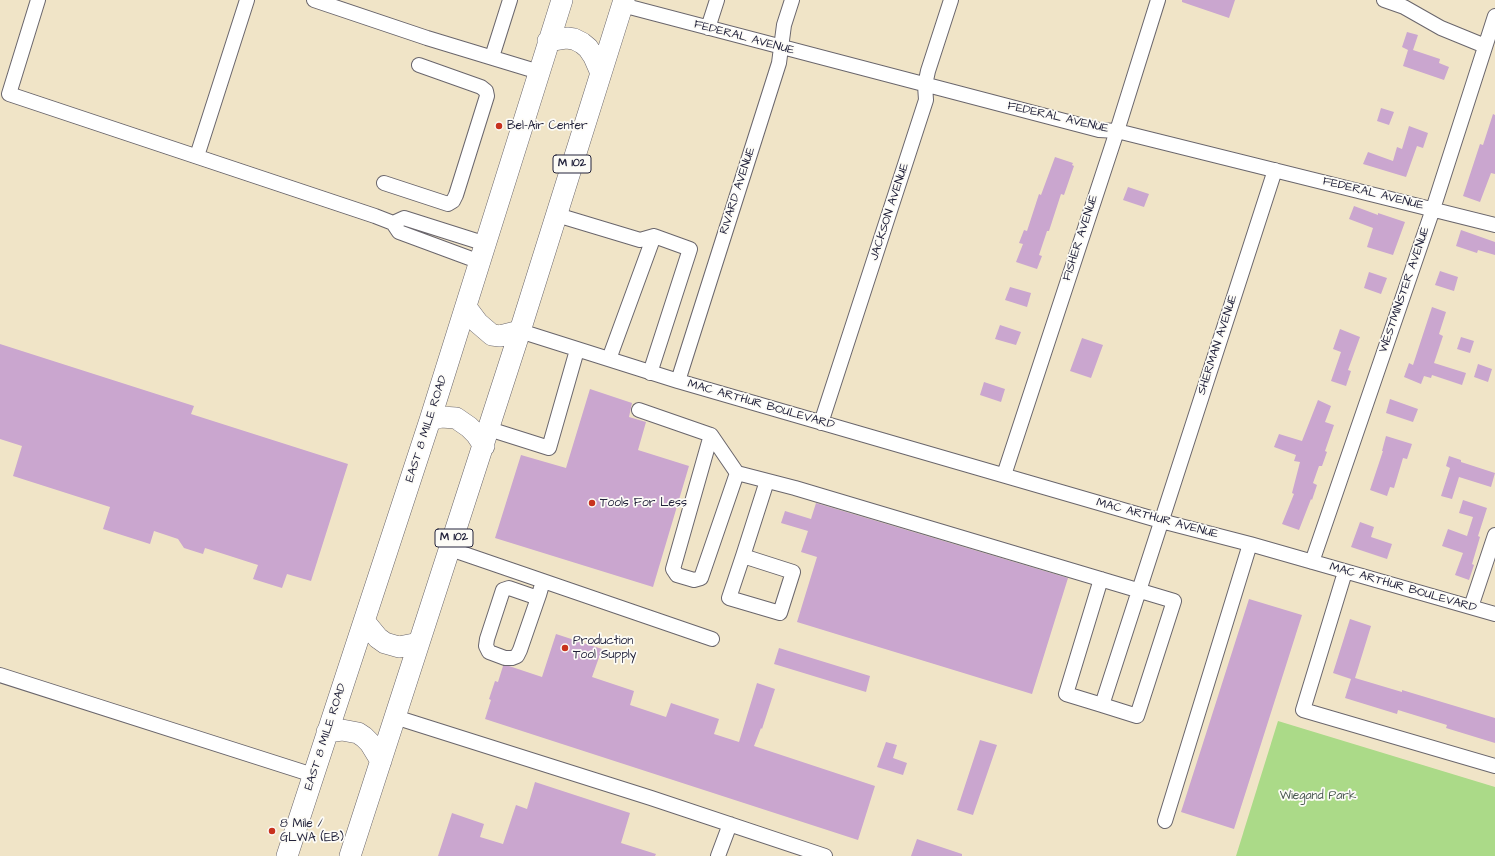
<!DOCTYPE html>
<style>
body{margin:0}
canvas{display:block;background:#f0e4c7}
</style>
<canvas width="1495" height="856"></canvas>
<script>
const context = document.querySelector('canvas').getContext('2d');
context.lineJoin = 'round';
function fillPath(path, color) {
  context.fillStyle = color;
  context.fill(path, 'evenodd');
}
function poly(rows) {
  const path = new Path2D();
  for (const r of rows) {
    path.moveTo(r[0], r[1]);
    for (let i = 2; i < r.length; i += 2) path.lineTo(r[i], r[i + 1]);
  }
  return path;
}
function trace(path, color, width, dash) {
  context.strokeStyle = color;
  context.lineWidth = width;
  context.lineCap = dash ? 'butt' : 'round';
  context.setLineDash(dash || []);
  context.stroke(path);
}
function drawText(font, color, halo, rows, align = 'center') {
  context.font = font + ' "Architects Daughter",sans-serif';
  context.lineWidth = 3.5;
  context.setLineDash([]);
  context.textBaseline = 'middle';
  context.strokeStyle = halo;
  context.fillStyle = color;
  for (const [text, x, y, turn = 0] of rows) {
    context.save();
    context.translate(x, y);
    context.rotate((+turn || 0) * Math.PI / 180);
    context.textAlign = isNaN(turn) ? turn : align;
    if (halo) context.strokeText(text, 0, 0);
    context.fillText(text, 0, 0);
    context.restore();
  }
}
fillPath(poly([
 [1278,721,1495,787,1495,856,1236,856]
]), '#abda88');
fillPath(poly([
 [1182,0,1235,0,1229,18,1182,2],
 [1407,32,1418,35,1413,50,1440,59,1439,63,1449,67,1444,80,1403,66,1408,50,1402,47],
 [1381,108,1394,112,1389,125,1377,121],
 [1493,114,1495,115,1495,174,1491,173,1480,202,1463,196,1480,144,1483,145],
 [1409,126,1428,133,1423,148,1417,146,1406,177,1363,164,1368,152,1393,161,1397,147,1402,149],
 [1055,157,1073,163,1072,165,1074,166,1064,195,1061,194,1049,231,1047,231,1039,255,1042,256,1037,269,1016,262,1023,244,1019,243,1024,230,1027,231,1039,194,1041,195],
 [1128,187,1149,194,1144,207,1123,200],
 [1354,206,1378,215,1378,213,1405,222,1393,255,1367,247,1373,228,1349,219],
 [1461,230,1495,242,1495,255,1478,250,1477,253,1456,246],
 [1440,271,1458,277,1454,291,1435,285],
 [1369,272,1387,278,1381,294,1364,288],
 [1010,287,1031,293,1027,307,1005,300],
 [1432,307,1446,312,1439,334,1443,336,1434,363,1466,373,1462,385,1432,375,1431,378,1424,376,1421,384,1404,377,1409,363,1413,365],
 [1000,325,1021,332,1016,345,995,339],
 [1340,329,1360,337,1348,370,1351,371,1346,386,1331,381,1341,352,1333,349],
 [1461,337,1474,341,1470,353,1457,349],
 [1082,338,1103,345,1091,378,1070,371],
 [0,344,194,406,191,414,348,464,311,581,287,574,282,588,253,579,258,565,205,548,203,554,184,548,178,539,154,531,150,544,103,529,110,507,13,476,22,446,0,439],
 [1478,364,1492,369,1488,382,1474,377],
 [984,382,1005,389,1001,402,980,395],
 [590,389,632,403,629,417,646,422,638,450,689,466,653,587,495,538,521,455,566,468],
 [1390,399,1418,409,1413,422,1386,413],
 [1318,400,1331,406,1325,422,1334,425,1325,451,1327,452,1322,466,1319,466,1313,483,1317,485,1312,500,1311,499,1299,530,1282,524,1294,494,1292,493,1300,462,1294,461,1296,455,1274,447,1279,434,1302,441],
 [1386,436,1412,444,1407,459,1403,458,1394,488,1390,487,1387,496,1370,490,1383,451,1382,451],
 [1449,456,1461,460,1461,462,1495,473,1491,487,1459,477,1452,499,1441,496,1450,468,1446,466],
 [1463,500,1487,508,1478,536,1480,537,1472,564,1474,565,1469,580,1455,575,1463,553,1442,546,1448,529,1467,536,1473,517,1459,513],
 [816,503,1068,578,1032,694,797,622,817,557,801,552,808,531,781,523,785,511,811,519],
 [1360,522,1374,527,1371,537,1392,544,1387,559,1351,547],
 [1249,599,1302,615,1234,829,1181,812],
 [1350,619,1371,626,1355,678,1402,692,1402,690,1495,718,1495,743,1446,728,1447,725,1398,710,1397,714,1345,698,1351,679,1333,673],
 [556,634,602,649,592,677,634,691,630,705,666,717,671,703,719,719,714,734,739,742,757,683,775,689,762,729,761,728,754,746,875,786,858,840,485,719,491,700,489,699,495,681,498,682,503,666,509,666,542,677],
 [779,648,870,676,866,692,774,664],
 [980,740,997,745,973,815,957,810],
 [886,742,897,745,893,758,907,763,903,775,877,767],
 [535,782,630,813,621,843,656,854,655,856,438,856,452,813,484,824,480,837,503,844,516,805,527,809],
 [917,839,962,854,962,856,911,856]
]), '#caa6cf');
const minor = poly([
 [38,0,9,94,375,216,393,223,399,232,480,262],
 [314,0,427,38,539,72],
 [1384,0,1404,7,1441,28,1485,46],
 [622,5,1099,130,1117,131,1495,225],
 [708,28,717,0],
 [492,57,510,0],
 [197,156,247,0],
 [384,183,448,204,453,201,456,195,487,96,486,91,481,87,419,65],
 [557,215,640,240,654,236,690,249,650,373],
 [393,223,404,218,486,244],
 [520,331,678,381,1161,521,1250,544,1495,614],
 [609,359,654,236],
 [678,381,779,63,784,25,792,0],
 [639,410,711,435,673,569,677,575,694,580,701,578,737,473,795,488,1174,601,1137,716,1102,705],
 [821,423,926,100,925,85,928,71,951,0],
 [489,429,549,448,577,350],
 [711,435,737,473],
 [1004,475,1117,131,1158,0],
 [450,549,712,639],
 [743,556,793,572,780,613,729,598,743,556,767,481],
 [1312,562,1433,209,1495,16],
 [1345,572,1303,710,1495,766],
 [1101,579,1066,694,1102,705,1275,170],
 [538,598,509,588,503,590,487,639,486,646,489,652,505,658,512,658,517,656,520,650,539,595,543,581],
 [1471,607,1495,535],
 [0,675,313,775],
 [395,717,651,798,825,856],
 [1165,821,1250,544],
 [718,856,730,824]
]);
const highway = poly([
 [548,41,567,38,574,39,582,43,588,48,594,57,601,73],
 [466,307,478,323,492,335,500,336,520,331],
 [430,420,441,417,456,418,469,427,476,434,484,446],
 [364,621,378,638,385,643,399,647,419,643],
 [327,732,342,730,358,733,364,737,370,743,381,761],
 [287,856,430,420,562,0],
 [350,856,520,331,624,0]
]);
trace(minor, '#6a666c', 16);
trace(highway, '#6a666c', 22);
trace(minor, '#fff', 14);
trace(highway, '#fff', 21);
for (const [x, y, r, color] of [
 [499,126,4,"#c8321e"],
 [592,503,4,"#c8321e"],
 [565,648,4,"#c8321e"],
 [272,831,4,"#c8321e"]
]) {
  const dot = new Path2D();
  dot.arc(x, y, r, 0, 2 * Math.PI);
  context.fillStyle = color;
  context.fill(dot);
  trace(dot, '#fdfcf7', 1.5);
}
for (const [x, y, w] of [
 [572,164,38],
 [454,538,38]
]) {
  const box = new Path2D();
  box.roundRect(x - w / 2, y - 9, w, 18, 3);
  context.fillStyle = '#fdfcf7';
  context.fill(box);
  trace(box, '#22223b', 1);
}
drawText('bold 11px', '#22223b', null, [
 ["M 102",572,164],
 ["M 102",454,538]
]);
drawText('12px', '#22223b', '#fdfcf7', [
 ["FEDERAL AVENUE",744,38,15],
 ["FEDERAL AVENUE",1058,118,13],
 ["RIVARD AVENUE",738,191,-72],
 ["FEDERAL AVENUE",1373,194,14],
 ["JACKSON AVENUE",890,212,-72],
 ["FISHER AVENUE",1081,238,-72],
 ["WESTMINSTER AVENUE",1405,290,-71],
 ["SHERMAN AVENUE",1218,345,-72],
 ["MAC ARTHUR BOULEVARD",761,405,16],
 ["EAST 8 MILE ROAD",427,429,-72],
 ["MAC ARTHUR AVENUE",1157,519,15],
 ["MAC ARTHUR BOULEVARD",1403,588,16],
 ["EAST 8 MILE ROAD",326,737,-72]
]);
drawText('12px', '#22223b', '#fdfcf7', [
 ["Bel-Air Center",507,126],
 ["Tools For Less",600,503],
 ["Production",573,641],
 ["Tool Supply",573,655],
 ["8 Mile /",280,824],
 ["GLWA (EB)",280,838]
], 'left');
drawText('12px', '#4b5952', '#fdfcf7', [
 ["Wiegand Park",1318,796]
]);
</script>
